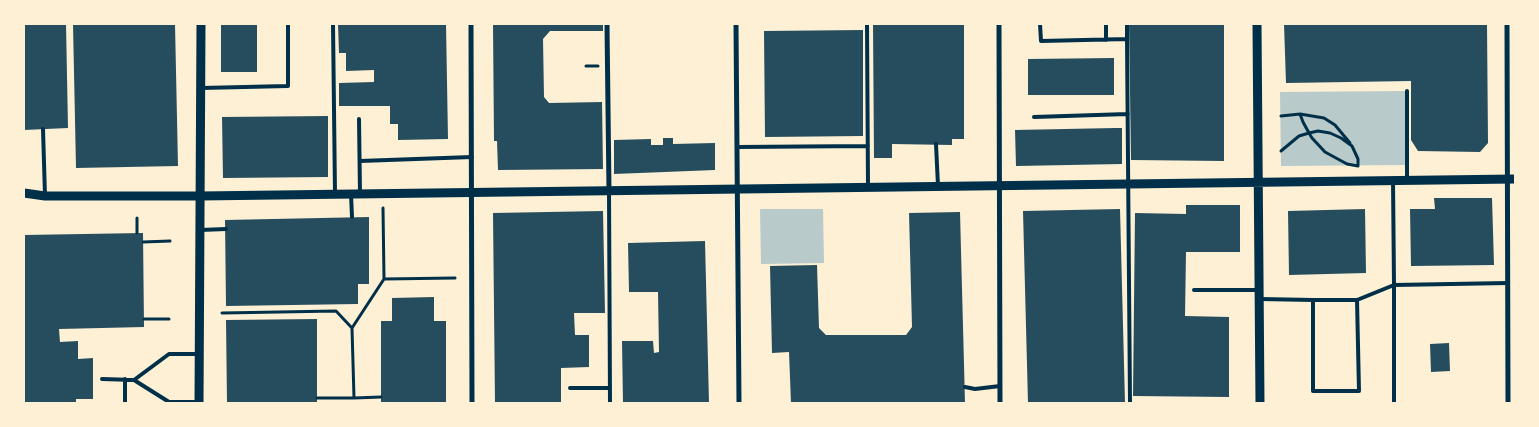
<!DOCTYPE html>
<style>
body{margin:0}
#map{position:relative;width:1539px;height:427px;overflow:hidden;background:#fdf0d5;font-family:"Open Sans",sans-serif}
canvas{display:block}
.frame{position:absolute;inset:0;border:25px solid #fdf0d5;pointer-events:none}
</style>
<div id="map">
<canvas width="1539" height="427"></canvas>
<div class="frame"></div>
</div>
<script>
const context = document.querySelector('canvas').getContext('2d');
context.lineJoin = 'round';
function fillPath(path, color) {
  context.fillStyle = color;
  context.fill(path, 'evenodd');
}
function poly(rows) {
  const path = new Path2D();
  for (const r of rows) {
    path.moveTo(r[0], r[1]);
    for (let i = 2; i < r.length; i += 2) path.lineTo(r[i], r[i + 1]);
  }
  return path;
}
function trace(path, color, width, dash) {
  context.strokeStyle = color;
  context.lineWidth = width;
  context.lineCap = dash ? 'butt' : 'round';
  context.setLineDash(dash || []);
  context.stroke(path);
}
fillPath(poly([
 [1407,91,1406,165,1281,166,1280,92],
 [760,209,823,209,824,263,761,264]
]), '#b9caca');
fillPath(poly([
 [24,24,66,24,68,128,24,130],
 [73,24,175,24,178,166,76,168],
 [221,24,257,24,257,72,221,72],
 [338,24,446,24,448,139,398,140,398,124,390,124,390,106,339,106,339,83,374,82,374,70,346,71,346,53,339,53],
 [493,24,603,24,603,31,550,31,543,39,544,97,549,103,602,102,603,169,498,170,497,141,494,141],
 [873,24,964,24,964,139,952,139,952,145,892,144,892,158,874,158],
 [1129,24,1224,24,1224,161,1131,160],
 [1284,24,1487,24,1488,143,1480,152,1418,151,1411,140,1411,81,1286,83],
 [863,30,863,136,765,137,764,31],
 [1114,58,1114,95,1028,95,1028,59],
 [328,116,328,177,223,178,222,117],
 [1115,128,1122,128,1122,164,1016,166,1015,130],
 [663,138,673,138,673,144,715,143,715,170,614,174,614,140,651,139,651,145,663,145],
 [1434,198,1492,198,1494,265,1411,266,1410,209,1435,209],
 [1186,205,1240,205,1240,252,1186,252,1185,316,1229,317,1229,397,1133,396,1135,213,1186,214],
 [1120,209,1125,403,1028,403,1023,211],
 [1365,209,1366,273,1289,275,1288,211],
 [603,211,605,313,574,313,575,335,589,335,589,367,561,368,561,403,495,403,493,213],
 [960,212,965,403,791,403,789,352,772,353,770,266,817,265,819,328,826,335,906,335,912,327,909,213],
 [369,217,369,284,358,284,358,304,226,306,225,220],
 [143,233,144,327,59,329,60,342,78,341,78,359,93,358,93,399,76,399,76,403,24,403,24,235],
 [705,241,709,403,623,403,622,341,653,341,654,353,659,352,658,292,629,292,628,243],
 [434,297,434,321,446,321,446,403,381,403,381,321,392,321,392,298],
 [317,319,317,403,227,403,226,320],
 [1449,343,1450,371,1431,372,1430,344]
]), '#264d5e');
trace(poly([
 [586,66,598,66],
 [1281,116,1300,114,1324,118,1335,125,1350,143],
 [1281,151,1299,136,1309,133,1318,131,1330,133,1341,138,1352,146,1358,159,1358,166,1347,164,1325,152,1312,138,1309,133,1303,122,1300,114],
 [383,208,384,279,455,278],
 [137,218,137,233],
 [143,242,170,241],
 [222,313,336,311,352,328],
 [144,319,169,319],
 [381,397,354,398,352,328,384,279],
 [317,398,354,398]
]), '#003049', 3);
trace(poly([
 [333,24,335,194],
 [867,24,868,186],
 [1040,24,1041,41,1127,39,1130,403],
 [1106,24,1106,40],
 [1127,24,1127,39],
 [201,88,288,86,288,24],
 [1034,117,1128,114],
 [359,119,360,194],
 [43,129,45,196],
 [936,144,938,186],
 [737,147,868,146],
 [360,161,472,157],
 [1393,180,1394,285,1508,283],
 [1407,180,1407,91],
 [609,191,610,403],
 [351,194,352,217],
 [200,230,226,229],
 [1194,290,1259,290],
 [1260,299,1313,300],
 [1357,300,1313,300,1313,391,1359,391,1357,300,1394,285,1394,403],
 [102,379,134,380,169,354,199,354],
 [125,379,125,403],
 [134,380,169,402,198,402],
 [965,387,975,389,1000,386],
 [570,388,610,388]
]), '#003049', 4);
trace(poly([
 [471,24,472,403],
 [607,24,609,191],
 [736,24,739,403],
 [999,24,1000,403],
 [1507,24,1508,403]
]), '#003049', 5);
trace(poly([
 [1257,24,1260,403],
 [24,193,45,196,200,196,1515,179],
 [199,403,201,24]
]), '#003049', 9);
</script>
